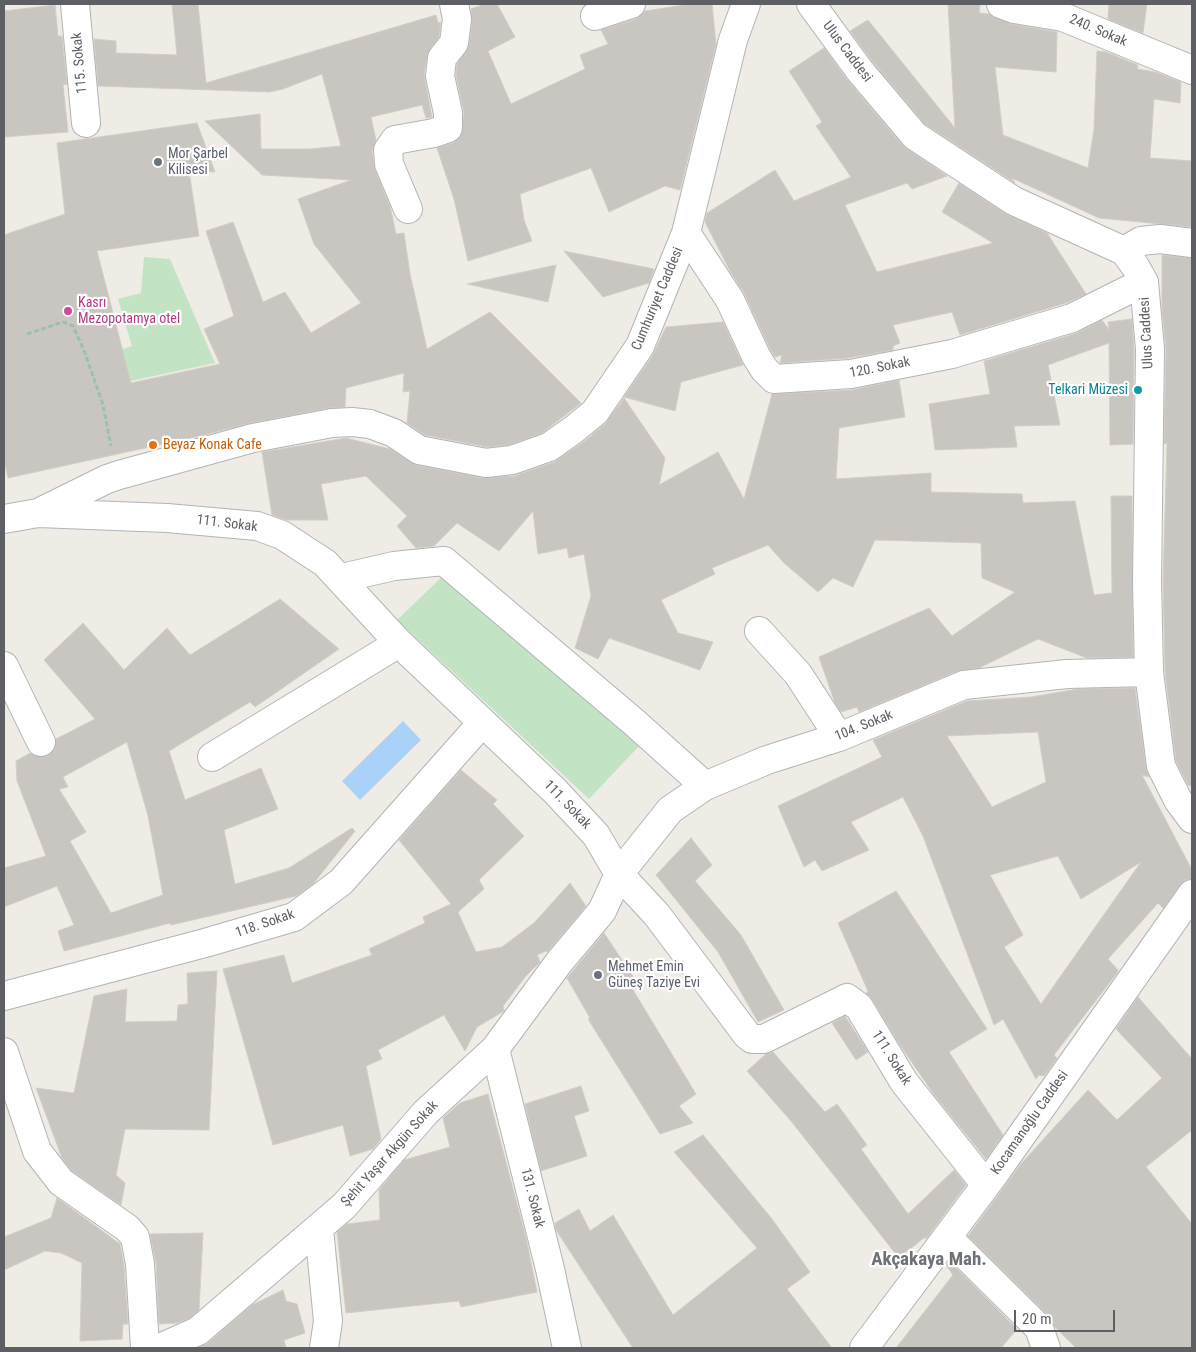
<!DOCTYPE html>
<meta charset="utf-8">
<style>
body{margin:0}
#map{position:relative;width:1196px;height:1352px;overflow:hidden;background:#eeece5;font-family:"Roboto Condensed",sans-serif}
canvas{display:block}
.frame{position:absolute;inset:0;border:5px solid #5d5f64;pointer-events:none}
.scale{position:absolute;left:1014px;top:1310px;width:101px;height:22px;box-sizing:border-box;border:2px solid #5d5f64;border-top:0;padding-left:6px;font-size:15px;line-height:18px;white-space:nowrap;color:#5d5f64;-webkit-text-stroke:4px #fff;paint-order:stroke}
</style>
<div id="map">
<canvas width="1196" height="1352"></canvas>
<div class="frame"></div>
<div class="scale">20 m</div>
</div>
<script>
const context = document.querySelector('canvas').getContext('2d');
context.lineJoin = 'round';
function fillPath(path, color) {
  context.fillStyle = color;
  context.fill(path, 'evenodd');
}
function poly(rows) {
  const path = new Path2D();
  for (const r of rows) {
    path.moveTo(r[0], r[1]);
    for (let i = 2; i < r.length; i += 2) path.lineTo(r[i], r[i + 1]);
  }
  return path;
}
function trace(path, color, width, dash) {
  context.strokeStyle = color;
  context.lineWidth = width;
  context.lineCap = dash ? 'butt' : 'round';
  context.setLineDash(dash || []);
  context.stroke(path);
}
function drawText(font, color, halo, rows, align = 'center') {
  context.font = font + ' "Roboto Condensed",sans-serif';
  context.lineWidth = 4.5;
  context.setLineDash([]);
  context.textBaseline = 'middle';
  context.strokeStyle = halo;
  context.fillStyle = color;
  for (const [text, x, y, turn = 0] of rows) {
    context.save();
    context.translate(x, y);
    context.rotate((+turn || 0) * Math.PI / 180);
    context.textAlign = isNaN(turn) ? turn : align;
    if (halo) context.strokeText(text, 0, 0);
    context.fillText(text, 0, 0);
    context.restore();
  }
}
fillPath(poly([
 [144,257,170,259,215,363,107,386,101,357,132,346,118,299,141,293],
 [447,572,640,745,589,799,397,620]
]), '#c3e3c5');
fillPath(poly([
 [403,721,421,740,360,800,342,781]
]), '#aad2f8');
const building = poly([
 [172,4,198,4,206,83,436,15,438,23,441,22,439,37,427,56,424,75,432,117,426,118,422,105,371,117,376,140,372,151,375,170,390,206,396,234,404,233,410,274,427,349,490,312,581,403,542,433,508,445,487,447,425,435,407,423,410,391,403,392,404,373,346,388,345,407,329,408,250,423,200,436,8,478,4,461,4,235,65,214,57,143,197,123,215,172,189,171,199,236,97,251,131,383,220,364,204,329,234,316,206,231,233,222,263,302,285,292,311,333,361,303,314,244,298,199,351,180,262,175,205,121,260,114,261,149,310,149,341,146,322,74,283,89,269,92,98,86,94,39,116,41,116,53,177,55,172,4],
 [485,4,497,4,515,37,488,51,511,104,585,69,580,55,608,44,601,30,636,19,645,11,691,4,712,4,716,44,680,190,665,186,609,212,591,168,520,194,524,220,532,241,468,261,454,199,437,148,453,143,461,136,464,113,456,75,457,64,469,45,472,21,471,9,485,4],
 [948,4,980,4,979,13,989,14,1011,24,1057,32,1056,72,995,67,1003,135,1088,168,1094,129,1097,51,1106,52,1138,65,1137,69,1155,72,1181,82,1180,103,1154,99,1150,158,1192,161,1192,227,1099,218,1012,178,1015,183,925,124,872,61,850,31,868,20,955,128,948,4],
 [1109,4,1147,4,1143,33,1108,19,1109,4],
 [55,5,58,36,62,36,67,85,63,84,68,132,4,137,4,11,55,5],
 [824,48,848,81,903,146,947,176,912,189,907,183,845,205,877,272,993,243,942,212,959,183,1006,214,1047,233,1086,294,1066,303,960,335,952,312,893,325,900,343,893,346,893,350,849,358,780,363,782,355,775,357,770,349,744,293,730,271,705,222,707,213,775,170,794,201,851,177,816,126,822,122,789,71,824,48],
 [564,251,654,269,649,283,603,297,564,251],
 [1162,255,1192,258,1192,786,1188,785,1176,761,1165,671,1163,582,1167,443,1164,444,1166,349,1162,309,1162,255],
 [556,265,548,302,467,284,556,265],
 [1132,319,1134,350,1133,444,1110,445,1109,343,1048,365,1060,425,1014,426,1017,447,935,450,929,404,990,394,984,361,1077,333,1102,320,1109,330,1108,322,1132,319],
 [723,322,743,365,681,382,675,411,624,397,653,355,666,327,723,322],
 [899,380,905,417,839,428,836,479,931,473,931,492,1022,494,1023,503,1075,501,1094,595,1112,593,1111,496,1132,496,1133,657,1087,658,1038,639,979,668,958,671,859,712,857,707,841,712,835,703,819,657,929,608,952,636,1015,592,982,578,981,543,875,540,853,587,833,578,818,592,784,563,768,545,712,568,715,574,661,600,678,633,713,642,700,670,609,638,598,659,575,648,591,596,584,554,569,558,567,548,538,554,533,511,499,551,457,523,434,546,416,548,397,526,407,516,366,476,321,484,328,520,287,520,272,515,262,452,346,438,390,449,416,465,483,478,514,476,554,462,582,443,605,424,624,398,665,458,659,485,718,452,744,499,772,394,852,390,899,380],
 [280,599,339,649,255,707,250,702,169,751,185,800,261,768,278,809,224,830,235,884,289,868,352,828,355,831,313,884,296,896,171,925,170,923,64,951,58,931,74,925,57,886,4,907,4,868,46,856,17,781,16,761,30,753,39,757,48,756,54,750,56,739,95,719,44,660,83,623,124,670,167,628,190,655,280,599],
 [127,742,148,816,163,895,111,913,70,841,86,832,59,789,68,787,63,777,127,742],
 [1135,688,1146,768,1149,777,1142,775,1192,870,1192,879,1185,880,1180,885,1163,908,1158,903,1108,959,1118,970,1117,973,1054,1055,1057,1058,1044,1076,1039,1075,1036,1079,1003,1019,994,1025,923,836,903,797,851,822,869,850,822,871,815,860,804,867,778,806,882,757,873,740,967,701,1031,697,1078,689,1135,688],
 [1038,732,1046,782,992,807,947,736,1038,732],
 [1058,856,1081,899,1141,862,1041,1004,1004,947,1023,935,990,875,1058,856],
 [461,770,497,800,493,804,524,836,479,880,484,889,458,912,476,952,502,947,534,923,570,883,586,906,547,952,546,951,537,955,540,962,526,976,503,1006,504,1011,477,1027,465,1051,444,1015,378,1050,382,1059,366,1066,381,1139,373,1149,350,1156,343,1125,273,1145,223,969,284,955,292,983,372,955,369,949,425,923,423,917,451,904,399,840,461,770],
 [691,838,712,865,695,881,741,935,784,1010,758,1022,718,952,656,875,691,838],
 [896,891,987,1029,949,1052,1003,1135,986,1159,935,1096,900,1045,872,999,866,993,868,991,838,923,896,891],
 [604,933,636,981,630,985,696,1094,679,1106,693,1123,660,1134,588,1019,590,1018,567,978,604,933],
 [217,971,209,1130,125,1129,116,1175,125,1183,121,1205,72,1171,62,1158,36,1088,74,1093,94,996,127,989,125,1022,177,1021,178,1005,188,1004,187,973,217,971],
 [1138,997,1192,1059,1192,1130,1146,1167,1192,1224,1192,1348,1076,1348,1055,1327,1050,1317,968,1236,1021,1164,1088,1090,1117,1120,1162,1078,1116,1029,1138,997],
 [845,1016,868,1052,856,1060,832,1023,845,1016],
 [773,1052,825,1112,837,1104,867,1145,861,1149,908,1214,954,1170,966,1185,926,1239,925,1237,899,1258,791,1121,747,1071,766,1054,773,1052],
 [581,1086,589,1111,574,1116,587,1156,541,1171,525,1104,581,1086],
 [488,1094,526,1238,537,1292,461,1307,459,1301,346,1313,337,1232,347,1224,380,1220,379,1190,404,1160,450,1147,443,1118,460,1103,488,1094],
 [703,1135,772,1219,810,1272,787,1289,832,1348,633,1348,556,1230,555,1223,579,1209,590,1231,613,1215,673,1315,757,1248,674,1152,703,1135],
 [57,1198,120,1244,124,1266,128,1324,123,1324,122,1339,80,1341,82,1263,61,1253,45,1251,4,1270,4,1237,51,1218,57,1198],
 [203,1233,199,1310,190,1318,177,1323,159,1324,156,1263,150,1234,203,1233],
 [949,1261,1017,1329,1001,1348,896,1348,953,1275,946,1265,949,1261],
 [283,1290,286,1301,297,1304,305,1333,284,1340,286,1348,198,1348,208,1343,252,1305,283,1290]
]);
fillPath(building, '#c9c6c2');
trace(building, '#d2cec4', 1);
const minor = poly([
 [75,4,86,123],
 [811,4,860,71,915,136,1014,201,1124,251,1135,266,1144,282,1150,349,1147,582,1149,672,1161,766,1178,800,1192,819],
 [1001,4,1014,9,1063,17,1192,70],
 [595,16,631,4],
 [408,209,389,164,388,150,395,140,434,133,448,128,448,113,440,76,442,58,454,43,457,19,454,4],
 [686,233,730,300,756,356,764,369,774,379,851,374,952,354,1072,318,1144,282],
 [1124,251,1141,241,1160,239,1192,243],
 [38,513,167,518,257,526,282,535,325,563,399,643,555,791,596,835,619,874,657,915,747,1035,752,1039,764,1039,847,998,859,1007,904,1082,986,1185],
 [4,519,38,513,107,479,119,475,253,438,332,423,352,422,370,424,394,433,419,450,486,463,512,460,549,447,573,430,595,412,640,346,686,233,733,40,746,4],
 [342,578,394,566,444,561,635,723,705,786],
 [759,631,798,674,839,737],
 [4,666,41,742],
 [212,757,399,643],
 [4,996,205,943,294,917,341,882,482,723],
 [495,1049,550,1269,567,1348],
 [4,1052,37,1151,61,1182,127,1228,135,1237,140,1264,145,1348],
 [319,1229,328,1321,324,1348],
 [947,1237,1039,1328,1046,1348],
 [160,1348,198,1331,344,1206,426,1112,495,1049,560,961,602,911,619,874,670,810,705,786,767,760,839,737,964,685,1067,674,1149,672],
 [864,1348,995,1173,1192,894]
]);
trace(minor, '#b2b4b9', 30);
trace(poly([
 [27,334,63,322,73,326,85,353,103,405,111,446]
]), '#9bc1a9', 3, [5, 2.5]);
trace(minor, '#fff', 28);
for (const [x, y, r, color] of [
 [158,162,5,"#6b7280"],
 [68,311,5,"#d1479c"],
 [1138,390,5,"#0f9aa8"],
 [153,445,5,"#e8710a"],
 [598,975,5,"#6b7280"]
]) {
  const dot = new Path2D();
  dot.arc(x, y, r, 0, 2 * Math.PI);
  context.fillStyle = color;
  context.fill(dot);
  trace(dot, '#fff', 2);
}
drawText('14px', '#5d5f64', '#fff', [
 ["240. Sokak",1098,31,23],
 ["Ulus Caddesi",847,52,53],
 ["115. Sokak",80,63,-95],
 ["Cumhuriyet Caddesi",658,299,-67],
 ["Ulus Caddesi",1147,333,-93],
 ["120. Sokak",880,368,-11],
 ["111. Sokak",227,524,7],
 ["104. Sokak",864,726,-22],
 ["111. Sokak",567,805,46],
 ["118. Sokak",265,924,-19],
 ["111. Sokak",891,1058,58],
 ["Kocamanoğlu Caddesi",1030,1123,-55],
 ["Şehit Yaşar Akgün Sokak",390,1154,-48],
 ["131. Sokak",532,1198,76]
]);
drawText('14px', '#5b616d', '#fff', [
 ["Mor Şarbel",168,154],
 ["Kilisesi",168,170],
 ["Mehmet Emin",608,967],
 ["Güneş Taziye Evi",608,983]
], 'left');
drawText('14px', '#b23c85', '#fff', [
 ["Kasrı",78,303],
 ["Mezopotamya otel",78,319]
], 'left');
drawText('14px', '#0d838f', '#fff', [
 ["Telkari Müzesi",1128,390]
], 'right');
drawText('14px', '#c56008', '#fff', [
 ["Beyaz Konak Cafe",163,445]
], 'left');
drawText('bold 19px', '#6e7176', '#fff', [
 ["Akçakaya Mah.",929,1260]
]);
</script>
